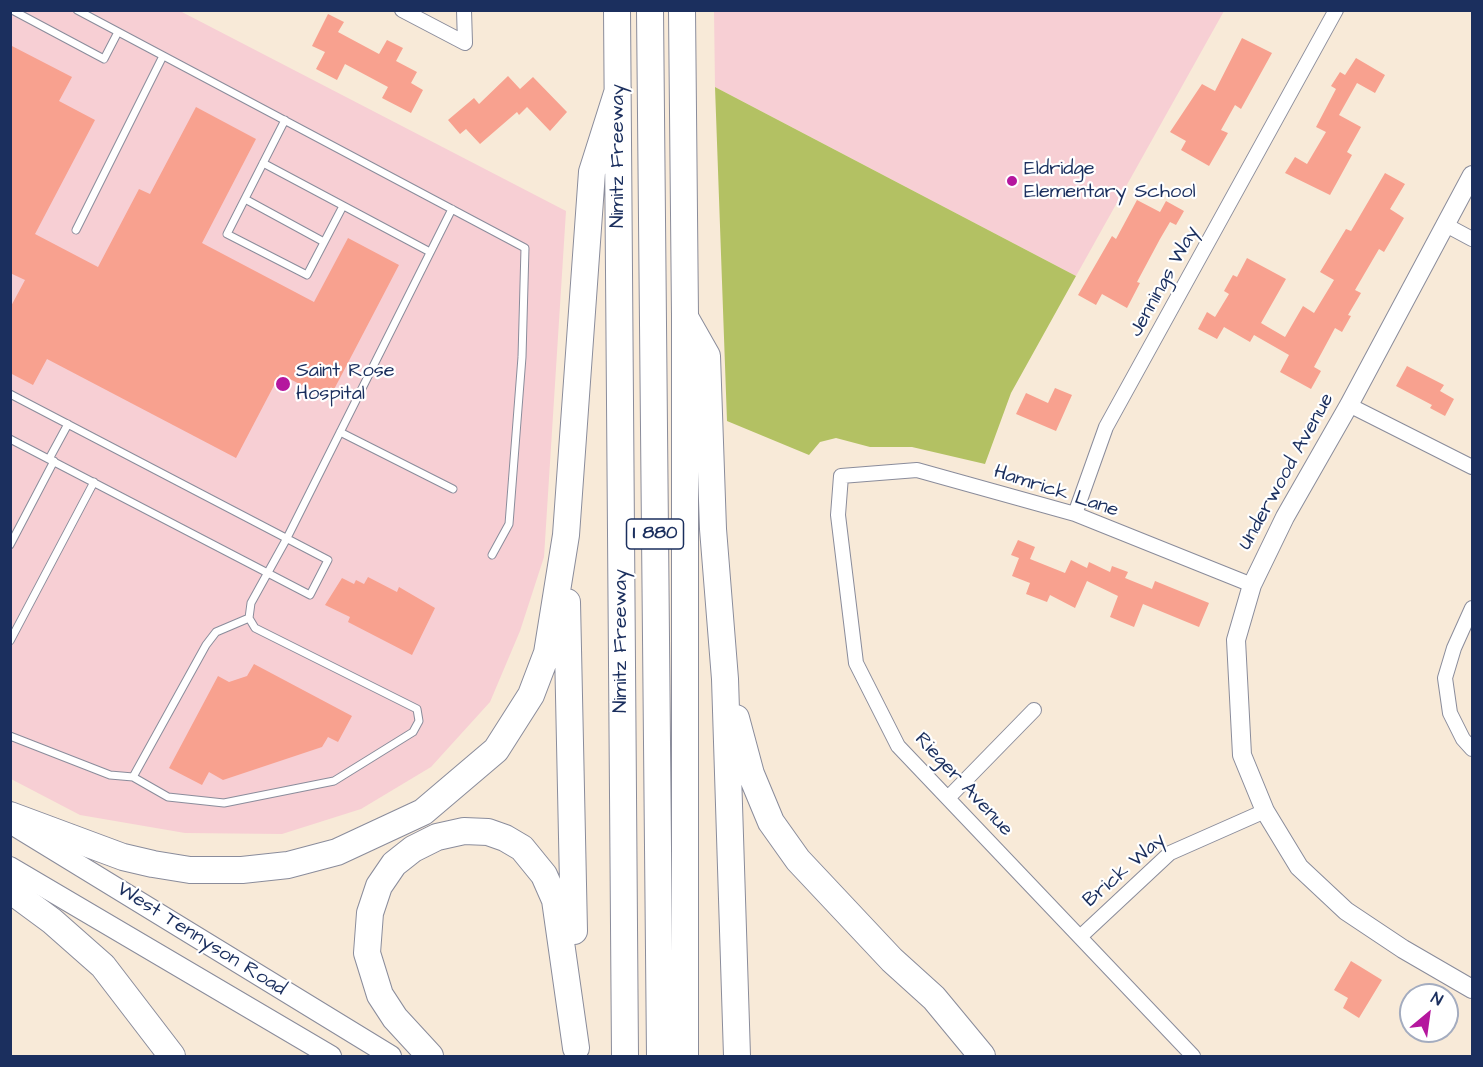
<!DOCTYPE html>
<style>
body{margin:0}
#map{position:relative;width:1483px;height:1067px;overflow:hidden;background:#f8ead8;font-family:"Architects Daughter",sans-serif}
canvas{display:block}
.frame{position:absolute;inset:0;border:12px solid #1b2f5e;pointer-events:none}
.north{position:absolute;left:1399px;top:983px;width:60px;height:60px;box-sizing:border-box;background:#fff;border:2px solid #a4acbf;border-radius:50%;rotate:29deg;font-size:16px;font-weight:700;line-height:24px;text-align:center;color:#1b2f5e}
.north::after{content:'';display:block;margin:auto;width:21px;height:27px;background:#b5179e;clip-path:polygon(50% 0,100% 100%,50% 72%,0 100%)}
</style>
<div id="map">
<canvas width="1483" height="1067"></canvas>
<div class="frame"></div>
<div class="north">N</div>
</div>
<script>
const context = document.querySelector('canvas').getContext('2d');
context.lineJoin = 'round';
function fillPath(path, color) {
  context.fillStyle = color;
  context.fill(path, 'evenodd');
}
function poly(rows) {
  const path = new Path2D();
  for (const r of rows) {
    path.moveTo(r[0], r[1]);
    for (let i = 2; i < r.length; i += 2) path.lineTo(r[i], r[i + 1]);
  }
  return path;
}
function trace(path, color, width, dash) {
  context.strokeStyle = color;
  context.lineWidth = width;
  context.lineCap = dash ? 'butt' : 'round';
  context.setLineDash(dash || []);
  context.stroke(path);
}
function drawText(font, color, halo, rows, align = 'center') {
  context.font = font + ' "Architects Daughter",sans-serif';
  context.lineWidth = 4.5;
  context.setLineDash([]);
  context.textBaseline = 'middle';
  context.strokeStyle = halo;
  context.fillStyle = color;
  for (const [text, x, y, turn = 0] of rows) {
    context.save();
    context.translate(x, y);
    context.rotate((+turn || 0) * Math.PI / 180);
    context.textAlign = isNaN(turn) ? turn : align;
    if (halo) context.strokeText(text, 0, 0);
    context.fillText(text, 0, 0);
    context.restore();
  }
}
fillPath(poly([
 [10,11,180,11,566,211,544,557,520,631,490,702,431,767,361,809,282,834,185,833,80,815,11,779],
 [714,11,714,10,1224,11,1076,276,715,87]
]), '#f7cfd4');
fillPath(poly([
 [715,87,1076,276,1011,393,985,464,912,447,870,447,836,438,820,442,809,455,727,421]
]), '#b3c163');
fillPath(poly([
 [328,14,344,22,338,32,379,54,387,40,403,48,396,61,417,72,411,83,423,90,411,113,382,98,388,87,345,64,337,80,316,69,325,52,312,46],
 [1242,38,1272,53,1241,109,1235,105,1221,130,1228,133,1209,166,1181,150,1186,141,1170,132,1202,84,1215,91],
 [10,45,72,77,59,101,95,120,35,234,98,267,139,189,150,194,196,107,256,139,202,243,314,302,348,238,399,265,329,399,280,374,236,458,47,359,33,385,10,373,10,308,25,280,10,273],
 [1356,58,1385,75,1375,93,1357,83,1339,115,1361,127,1347,152,1352,155,1330,195,1285,173,1295,157,1307,164,1326,132,1316,127,1336,89,1331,86,1340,72,1345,75],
 [508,76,520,89,533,77,567,112,550,131,527,107,519,115,517,112,480,144,466,129,460,134,448,120,474,98,479,104],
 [1385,173,1405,184,1390,209,1404,218,1384,252,1379,249,1355,290,1361,293,1348,315,1351,316,1342,332,1335,328,1314,367,1321,371,1311,389,1280,372,1289,355,1254,335,1250,342,1224,327,1217,339,1198,329,1207,312,1215,317,1229,294,1224,291,1233,275,1237,277,1247,258,1286,279,1261,323,1285,337,1303,306,1314,313,1334,280,1320,272,1346,229,1351,231],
 [1137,200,1160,212,1166,201,1184,211,1176,225,1170,222,1160,239,1137,282,1140,283,1127,308,1102,294,1096,305,1078,295,1112,236,1116,239],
 [1407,366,1444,385,1440,391,1454,399,1445,416,1430,408,1432,405,1396,386],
 [1055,388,1072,395,1056,431,1016,414,1026,393,1048,403],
 [1018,540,1035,547,1030,559,1065,573,1071,560,1087,568,1089,562,1110,572,1112,566,1128,572,1125,578,1152,589,1155,581,1209,603,1199,627,1143,604,1134,627,1110,617,1118,596,1087,581,1075,608,1050,595,1047,602,1026,594,1030,583,1012,576,1019,558,1011,555],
 [368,577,397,592,399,587,435,608,412,655,348,622,350,617,325,605,342,578,354,584,356,580,364,584],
 [254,664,352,716,338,742,328,737,322,747,223,780,209,772,202,785,169,768,218,676,229,682,247,676],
 [1351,961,1382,980,1359,1018,1343,1008,1348,998,1334,990]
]), '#f8a18f');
const service = poly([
 [12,10,104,59,118,32],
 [77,10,525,248,522,357,509,524,492,555],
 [285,120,227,234,307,275,343,206],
 [263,163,430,252],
 [245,199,324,242],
 [76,230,163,56],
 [10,394,328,560,310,595,10,439],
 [340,432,453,489],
 [49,459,68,424],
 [10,545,54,461],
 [10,641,94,482],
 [10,736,110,775,133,777,168,797,224,803,334,781,413,732,419,721,417,709,255,628,249,618,251,603,287,538,452,209],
 [133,777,206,645,216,632,249,618]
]);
const minor = poly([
 [402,10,465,43,464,10],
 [1444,224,1472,239],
 [1349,405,1472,467],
 [1075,514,1106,427,1336,10],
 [1472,608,1454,648,1445,678,1450,713,1463,739,1472,749],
 [948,798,1034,710],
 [1080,937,1170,853,1265,811],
 [1193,1056,898,746,856,663,838,515,841,476,917,470,1075,514,1252,585]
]);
const tertiary = poly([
 [1472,175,1349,405,1285,517,1252,585,1236,640,1242,755,1265,811,1299,867,1346,911,1403,949,1472,989]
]);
const secondary = poly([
 [15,826,391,1056],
 [10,867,331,1056]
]);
const motorway = poly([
 [617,10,625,1056],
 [650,10,660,1056],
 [682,10,685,316,685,1056],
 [686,319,707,356,713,529,725,679,737,1056],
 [567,602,574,931],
 [736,718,751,774,771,822,798,860,892,960,934,998,982,1056],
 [10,815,123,857,153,864,190,870,242,870,288,865,337,852,423,812,496,750,531,695,547,653,566,535,592,172,618,90],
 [10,890,52,921,103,966,172,1056],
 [430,1056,395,1018,380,995,367,953,370,913,379,886,394,864,413,849,437,837,464,831,488,832,505,838,522,848,544,875,555,900,576,1048]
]);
trace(service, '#8a8c9b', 9);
trace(minor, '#8a8c9b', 16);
trace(tertiary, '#8a8c9b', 20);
trace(secondary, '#8a8c9b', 22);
trace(motorway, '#8a8c9b', 28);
trace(service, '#fff', 7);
trace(minor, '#fff', 14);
trace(tertiary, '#fff', 18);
trace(secondary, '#fff', 20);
trace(motorway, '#fff', 26);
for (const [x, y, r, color] of [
 [1012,181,6,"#b5179e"],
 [283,384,8,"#b5179e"]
]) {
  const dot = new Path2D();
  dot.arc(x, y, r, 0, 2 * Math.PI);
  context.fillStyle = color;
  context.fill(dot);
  trace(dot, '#fff', 2);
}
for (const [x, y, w] of [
 [655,534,57]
]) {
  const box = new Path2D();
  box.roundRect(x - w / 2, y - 15, w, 30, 4.5);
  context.fillStyle = '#fff';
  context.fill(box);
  trace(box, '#1b2f5e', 1.5);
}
drawText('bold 18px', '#1b2f5e', null, [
 ["I 880",655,534]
]);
drawText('20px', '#1b2f5e', '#fff', [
 ["Nimitz Freeway",619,156,-90],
 ["Jennings Way",1165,282,-61],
 ["Underwood Avenue",1287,472,-61],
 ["Hamrick Lane",1056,492,18],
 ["Nimitz Freeway",622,641,-90],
 ["Rieger Avenue",963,785,47],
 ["Brick Way",1125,871,-41],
 ["West Tennyson Road",201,940,32]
]);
drawText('20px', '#1b2f5e', '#fff', [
 ["Eldridge",1024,170],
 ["Elementary School",1024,193],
 ["Saint Rose",296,372],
 ["Hospital",296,395]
], 'left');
</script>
